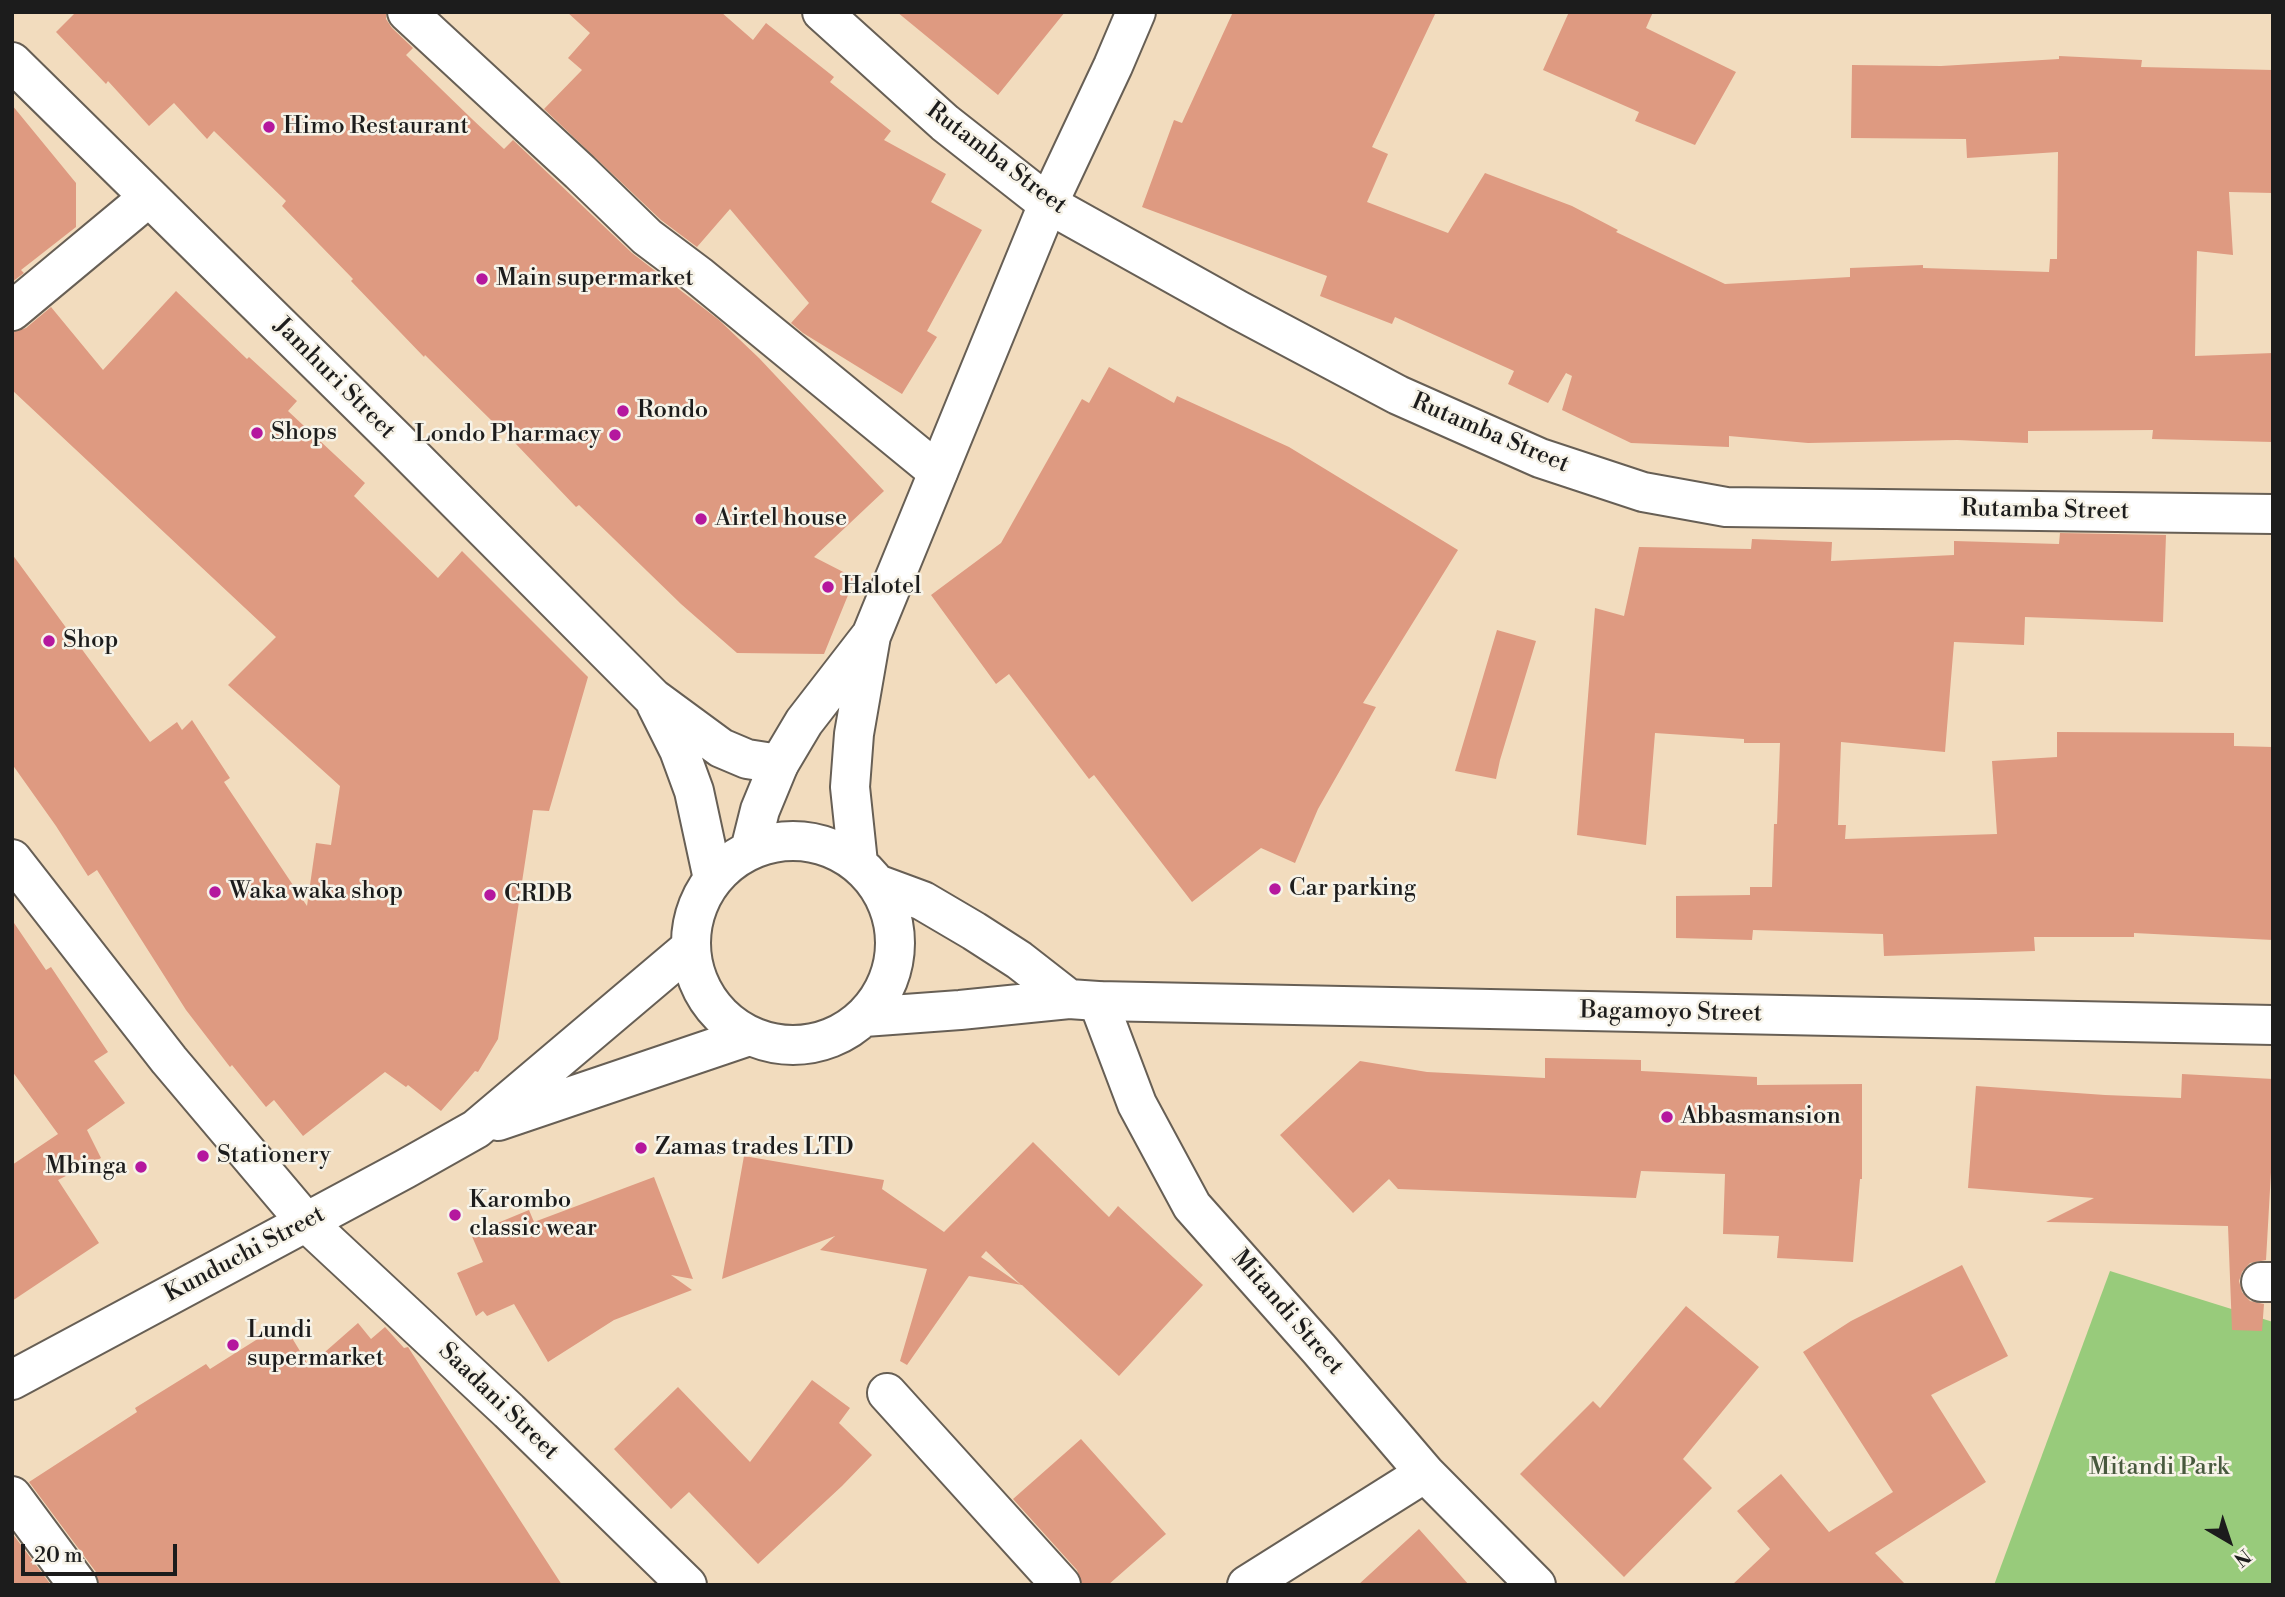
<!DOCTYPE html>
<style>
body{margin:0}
#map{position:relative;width:2285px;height:1597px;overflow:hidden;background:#f2dcbe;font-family:"Libre Bodoni",serif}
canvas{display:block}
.frame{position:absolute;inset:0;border:14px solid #1c1c1c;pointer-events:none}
.north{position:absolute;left:2194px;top:1506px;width:70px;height:70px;-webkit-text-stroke:5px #f7f3e8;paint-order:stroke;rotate:141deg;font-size:19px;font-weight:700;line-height:28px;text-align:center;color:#1c1c1c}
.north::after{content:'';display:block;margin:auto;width:24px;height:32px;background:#1c1c1c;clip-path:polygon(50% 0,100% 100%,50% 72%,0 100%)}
.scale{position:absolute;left:21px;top:1544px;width:156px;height:32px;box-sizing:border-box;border:4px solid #1c1c1c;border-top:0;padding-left:9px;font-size:21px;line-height:24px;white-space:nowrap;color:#1c1c1c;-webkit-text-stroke:5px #f7f3e8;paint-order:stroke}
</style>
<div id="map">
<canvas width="2285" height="1597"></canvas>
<div class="frame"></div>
<div class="north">N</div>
<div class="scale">20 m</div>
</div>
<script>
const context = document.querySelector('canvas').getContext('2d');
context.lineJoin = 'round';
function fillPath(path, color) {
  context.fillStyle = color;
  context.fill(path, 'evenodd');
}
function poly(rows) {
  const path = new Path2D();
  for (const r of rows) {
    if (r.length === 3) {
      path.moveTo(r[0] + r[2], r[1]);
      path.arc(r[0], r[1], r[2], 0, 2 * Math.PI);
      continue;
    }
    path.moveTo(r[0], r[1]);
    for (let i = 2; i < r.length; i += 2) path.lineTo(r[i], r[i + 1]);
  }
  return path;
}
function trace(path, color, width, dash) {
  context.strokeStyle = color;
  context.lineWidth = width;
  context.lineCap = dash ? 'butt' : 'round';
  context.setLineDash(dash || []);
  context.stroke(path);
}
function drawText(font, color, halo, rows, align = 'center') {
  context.font = font + ' "Libre Bodoni",serif';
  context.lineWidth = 5;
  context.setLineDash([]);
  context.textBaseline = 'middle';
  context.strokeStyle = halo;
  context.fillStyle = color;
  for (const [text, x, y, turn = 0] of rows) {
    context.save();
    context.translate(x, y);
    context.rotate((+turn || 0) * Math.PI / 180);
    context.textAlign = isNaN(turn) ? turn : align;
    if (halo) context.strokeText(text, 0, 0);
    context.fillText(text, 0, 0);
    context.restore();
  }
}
fillPath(poly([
 [2110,1271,2273,1322,2273,1585,1994,1585]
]), '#98cb7b');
fillPath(poly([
 [76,12,386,12,386,19,392,28,413,48,406,55,472,119,504,149,513,140,632,253,719,320,759,358,884,491,814,557,855,578,824,654,737,653,681,604,579,505,576,507,496,423,495,424,425,355,424,357,351,281,353,279,282,206,286,201,214,131,207,139,174,103,149,126,108,81,106,84,56,32],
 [567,12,721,12,753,40,766,23,834,77,830,82,891,131,884,140,946,174,931,202,982,230,927,331,937,337,902,394,803,333,791,323,809,303,730,209,697,247,661,220,544,109,582,70,568,58,590,33],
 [897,12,1065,12,998,95],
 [1233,12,1436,12,1372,147,1388,154,1367,202,1448,233,1485,173,1572,206,1618,230,1616,232,1725,284,1850,277,1850,268,1923,265,1923,268,2049,272,2050,259,2057,259,2058,152,1967,158,1966,139,1851,138,1852,65,1941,66,2059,59,2059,56,2142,60,2141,67,2273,70,2273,193,2229,192,2233,255,2197,251,2195,356,2273,353,2273,442,2152,439,2153,430,2028,431,2028,443,1957,440,1808,443,1729,436,1729,447,1631,443,1562,410,1572,376,1566,373,1548,403,1508,384,1514,371,1395,317,1392,324,1320,296,1327,276,1142,207,1174,120,1182,123],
 [1569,12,1653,12,1646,28,1736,72,1695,145,1635,121,1639,112,1543,70],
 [12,105,76,183,76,227,21,270,24,273,12,282],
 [176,291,247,359,249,357,297,401,288,411,365,483,354,496,438,578,462,551,588,677,549,811,533,810,498,1039,478,1072,475,1071,441,1111,408,1085,406,1087,385,1072,303,1136,274,1100,266,1107,232,1065,230,1067,186,1010,97,870,88,876,56,826,12,764,12,554,150,742,177,722,182,730,192,720,230,778,224,782,307,906,316,843,331,845,340,786,228,685,276,637,12,390,12,332,26,328,51,307,103,370],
 [1109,367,1174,403,1177,396,1289,447,1458,550,1363,703,1376,707,1318,809,1295,863,1261,848,1192,902,1094,775,1089,779,1009,674,996,684,931,595,1001,543,1082,399,1089,403],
 [2060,533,2166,535,2163,622,2025,617,2024,645,1954,642,1945,752,1841,742,1838,825,1846,825,1845,839,1997,834,1992,761,2057,757,2057,732,2234,733,2234,746,2273,747,2273,940,2134,933,2134,937,2034,937,2035,951,1884,956,1883,934,1753,930,1752,940,1676,938,1676,896,1750,895,1750,887,1772,887,1774,824,1777,824,1780,743,1744,743,1744,739,1655,733,1646,845,1577,835,1595,608,1624,616,1639,547,1751,549,1752,539,1832,542,1831,561,1954,555,1954,541,2059,544],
 [1497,630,1536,641,1500,760,1496,779,1455,771],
 [12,920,46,970,51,967,108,1052,94,1061,125,1103,87,1130,101,1158,58,1180,99,1243,12,1301,12,1165,58,1134,12,1071],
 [1545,1058,1641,1060,1641,1071,1757,1077,1757,1085,1862,1084,1862,1179,1860,1179,1853,1262,1777,1258,1779,1236,1723,1234,1725,1174,1641,1171,1636,1198,1398,1189,1389,1179,1353,1213,1280,1135,1360,1061,1427,1072,1545,1078],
 [2182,1074,2273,1079,2273,1137,2266,1260,2250,1263,2242,1272,2239,1281,2242,1292,2250,1301,2264,1304,2262,1331,2232,1330,2228,1226,2046,1222,2094,1198,1968,1188,1976,1086,2105,1095,2181,1098],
 [1033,1142,1109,1217,1118,1206,1203,1285,1119,1376,1022,1285,969,1276,907,1365,900,1361,927,1269,820,1250,835,1236,722,1279,744,1156,884,1180,882,1189,944,1232],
 [986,1251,1021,1285,981,1257],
 [654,1177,693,1279,671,1275,692,1290,614,1320,548,1362,514,1304,487,1316,483,1311,476,1316,457,1273,483,1262,471,1234,529,1210,534,1222],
 [1962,1265,2008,1356,1931,1395,1986,1482,1875,1553,1906,1585,1732,1585,1770,1549,1737,1511,1781,1474,1829,1532,1893,1492,1803,1352,1851,1321],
 [1686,1306,1759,1367,1683,1459,1712,1488,1624,1577,1520,1474,1593,1401,1600,1408],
 [283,1323,309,1366,358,1323,371,1339,385,1327,404,1348,408,1347,562,1585,99,1585,96,1572,29,1482,137,1412,135,1408,206,1364,210,1369],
 [812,1380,850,1408,839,1423,872,1455,842,1486,758,1564,689,1492,671,1509,614,1449,678,1387,750,1462],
 [1081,1439,1166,1534,1108,1585,1082,1585,1077,1570,1013,1499],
 [1419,1529,1469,1585,1358,1585],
 [12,1533,51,1585,12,1585]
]), '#de9a81');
const street = poly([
 [407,12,580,172,647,237,699,276,938,472],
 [822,12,945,123,1048,204,1238,310,1398,395,1540,458,1643,492,1726,507,2273,514],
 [12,62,397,441,653,698,721,748,747,759,779,764],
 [12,311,149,197],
 [656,704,679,750,694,791,713,879],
 [12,859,169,1060,306,1222,509,1411,687,1585],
 [1098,1001,1137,1104,1192,1206,1319,1349,1425,1473,1536,1585],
 [2261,1282,2273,1282],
 [887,1393,1061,1585],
 [12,1496,78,1585],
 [1247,1585,1425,1473]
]);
const secondary = poly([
 [793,943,102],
 [750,850,760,810,779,764,804,722,869,638],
 [858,863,850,787,854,734,871,636,1048,204,1113,66,1136,12],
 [877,884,923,901,974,931,1019,960,1069,999],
 [864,1017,960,1010,1069,999,1098,1001,2273,1025],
 [498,1121,749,1036],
 [12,1380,405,1169,476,1129,690,948]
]);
trace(street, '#675f55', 42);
trace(secondary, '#675f55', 42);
trace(street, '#fff', 38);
trace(secondary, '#fff', 38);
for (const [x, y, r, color] of [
 [269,127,7,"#b5179e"],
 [482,279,7,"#b5179e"],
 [623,411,7,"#b5179e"],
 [257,433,7,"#b5179e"],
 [615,435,7,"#b5179e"],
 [701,519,7,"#b5179e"],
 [828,587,7,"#b5179e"],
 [49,641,7,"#b5179e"],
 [1275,889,7,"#b5179e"],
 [215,892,7,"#b5179e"],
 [490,895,7,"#b5179e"],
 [1667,1117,7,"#b5179e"],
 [641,1148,7,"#b5179e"],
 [203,1156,7,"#b5179e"],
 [141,1167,7,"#b5179e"],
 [455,1215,7,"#b5179e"],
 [233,1345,7,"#b5179e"]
]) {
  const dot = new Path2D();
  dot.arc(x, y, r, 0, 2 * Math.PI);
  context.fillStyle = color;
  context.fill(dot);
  trace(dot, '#f7f3e8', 2.5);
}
drawText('24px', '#1c1c1c', '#f7f3e8', [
 ["Himo Restaurant",283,127],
 ["Main supermarket",496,279],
 ["Rondo",637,411],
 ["Shops",271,433],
 ["Londo Pharmacy",601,435,"right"],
 ["Airtel house",715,519],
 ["Halotel",842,587],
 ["Shop",63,641],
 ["Car parking",1289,889],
 ["Waka waka shop",229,892],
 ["CRDB",504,895],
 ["Abbasmansion",1681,1117],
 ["Zamas trades LTD",655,1148],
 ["Stationery",217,1156],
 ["Mbinga",127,1167,"right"],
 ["Karombo",469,1201],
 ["classic wear",469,1229],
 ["Lundi",247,1331],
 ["supermarket",247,1359]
], 'left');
drawText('24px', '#1c1c1c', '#f7f3e8', [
 ["Rutamba Street",996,159,37],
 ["Jamhuri Street",334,379,45],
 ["Rutamba Street",1490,434,23],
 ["Rutamba Street",2045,511,1],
 ["Bagamoyo Street",1671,1013,1],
 ["Kunduchi Street",245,1255,-28],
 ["Mitandi Street",1287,1313,49],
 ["Saadani Street",498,1402,44]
]);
drawText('24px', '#47593d', '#f7f3e8', [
 ["Mitandi Park",2159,1468]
]);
</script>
